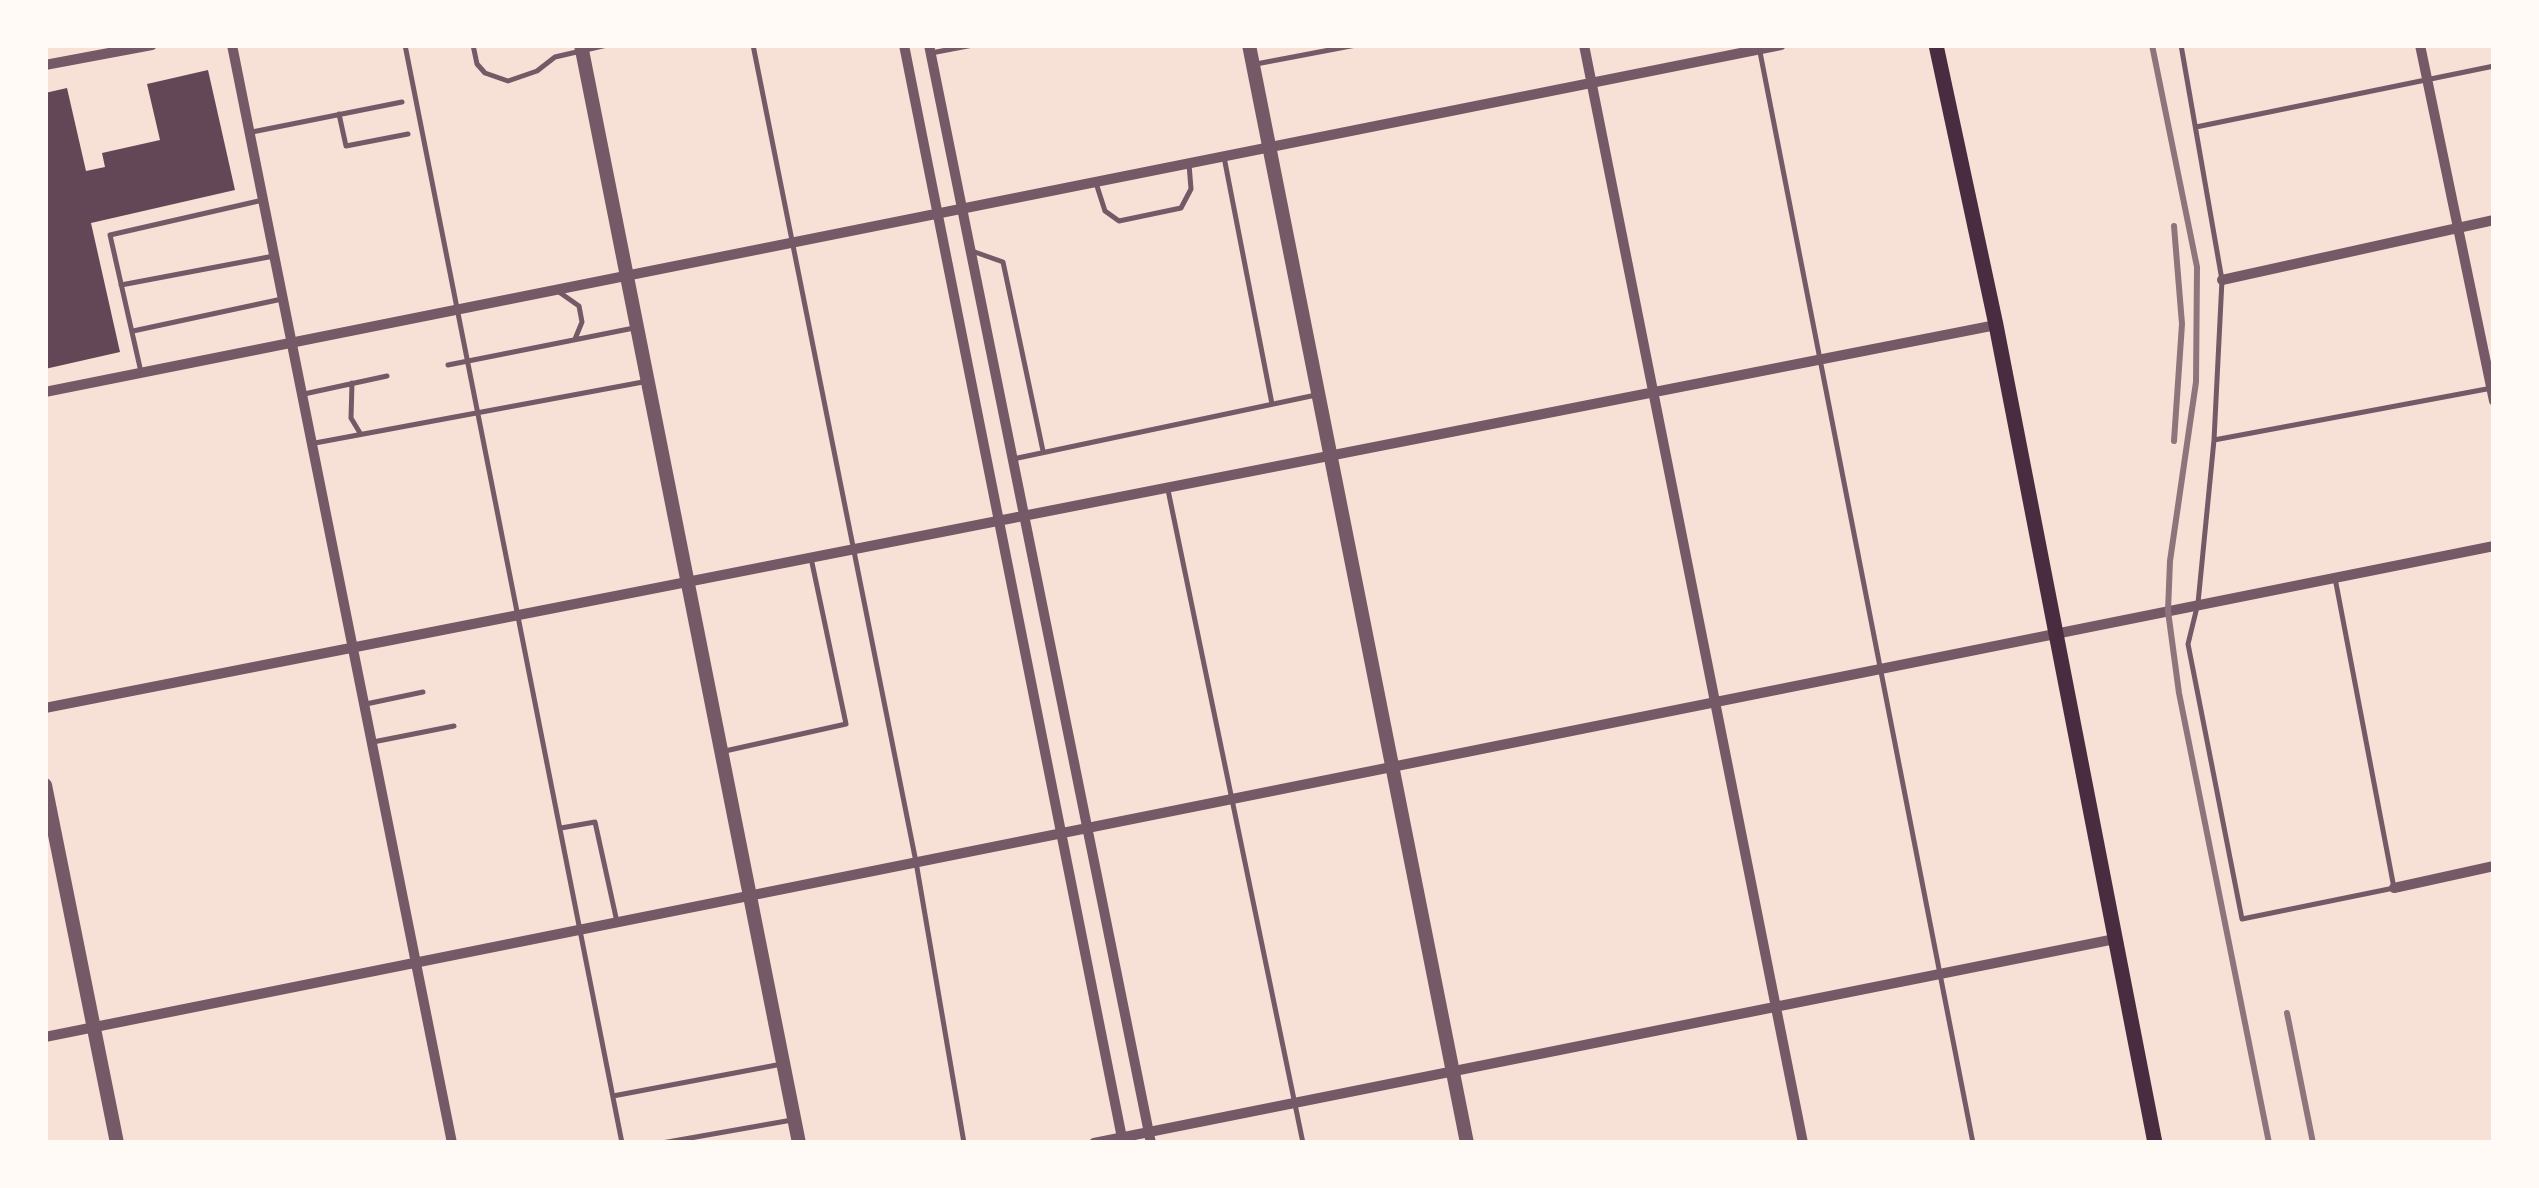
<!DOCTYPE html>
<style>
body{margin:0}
#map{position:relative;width:2539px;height:1188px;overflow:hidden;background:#f7e1d7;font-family:Karla,sans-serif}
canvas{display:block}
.frame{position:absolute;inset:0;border:48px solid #fffaf5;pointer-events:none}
</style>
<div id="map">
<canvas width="2539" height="1188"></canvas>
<div class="frame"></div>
</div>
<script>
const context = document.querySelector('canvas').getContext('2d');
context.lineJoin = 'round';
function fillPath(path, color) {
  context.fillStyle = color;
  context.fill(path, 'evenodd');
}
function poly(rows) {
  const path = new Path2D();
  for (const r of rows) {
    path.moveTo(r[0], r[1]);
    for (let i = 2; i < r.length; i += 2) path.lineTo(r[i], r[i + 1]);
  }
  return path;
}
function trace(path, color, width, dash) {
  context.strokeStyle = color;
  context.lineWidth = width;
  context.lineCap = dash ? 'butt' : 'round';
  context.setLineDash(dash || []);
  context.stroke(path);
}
fillPath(poly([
 [208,70,235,190,91,223,120,352,45,369,45,93,67,88,86,171,105,167,102,153,160,140,147,84]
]), '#644757');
trace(poly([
 [405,45,622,1143],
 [473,45,477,64,485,73,508,81,537,71,555,57,607,45],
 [753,45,916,862,964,1143],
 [2181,45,2222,280,2214,440,2198,603,2188,644,2242,919,2394,888,2335,578],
 [1760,52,1973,1143],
 [931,53,973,45],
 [1256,64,1356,45],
 [339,114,346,146,408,134],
 [2196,127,2494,66],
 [252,132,402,102],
 [1224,157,1272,404],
 [1096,183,1105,211,1119,221,1181,208,1191,189,1189,164],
 [972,251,1003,262,1043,451],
 [121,285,274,256],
 [559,292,579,306,582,322,575,339],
 [133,331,282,299],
 [448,365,634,328],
 [141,372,110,235,263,200],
 [352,383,351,418,360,433],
 [304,394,387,376],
 [2214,440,2492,388],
 [315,443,643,382],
 [1013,459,1316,395],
 [1168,490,1303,1143],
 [366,704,423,692],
 [373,742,454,726],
 [725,751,846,724,811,558],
 [561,828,595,822,617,922],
 [613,1096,782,1064],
 [662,1143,792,1120]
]), '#755966', 5);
trace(poly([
 [232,45,452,1143],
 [904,45,1123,1143],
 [929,45,1151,1143],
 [1584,45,1803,1143],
 [2420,45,2494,401],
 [45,65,152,45],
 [2222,280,2494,220],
 [45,392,1781,45],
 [45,708,1996,325],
 [2394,888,2494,866],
 [45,1037,2494,546],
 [1094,1143,2115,939]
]), '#755966', 10);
trace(poly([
 [581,45,799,1143],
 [1249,45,1467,1143],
 [45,785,117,1143]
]), '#755966', 14);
trace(poly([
 [1936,45,1996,325,2155,1143]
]), '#4a2c40', 15);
trace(poly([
 [2152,45,2197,267,2196,382,2170,561,2168,611,2179,693,2269,1143],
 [2174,441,2182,324,2174,226],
 [2287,1013,2313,1143]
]), '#8f747c', 6);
</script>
